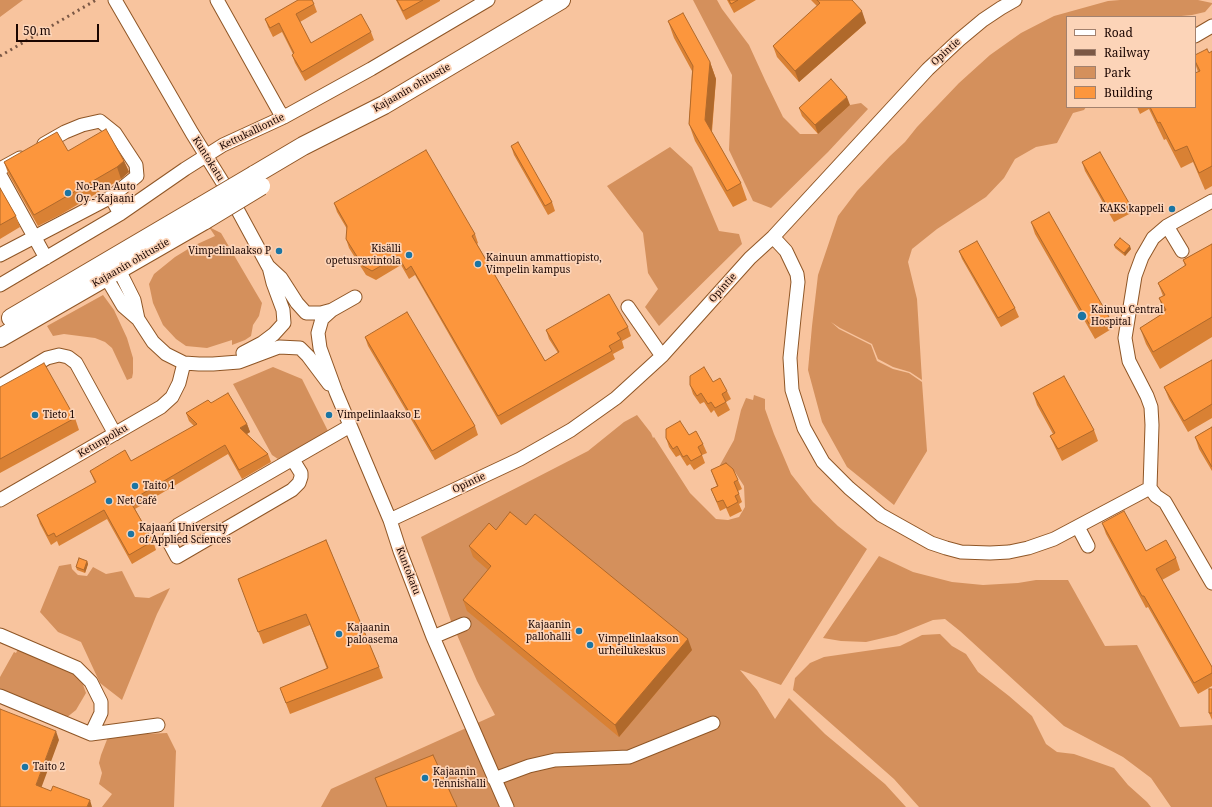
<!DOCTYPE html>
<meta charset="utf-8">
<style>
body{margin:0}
#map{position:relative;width:1212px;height:807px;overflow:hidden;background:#f8c49e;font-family:"Noto Serif",serif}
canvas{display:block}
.legend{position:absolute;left:1066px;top:16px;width:130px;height:92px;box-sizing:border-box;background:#fcd4b8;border:1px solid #a2816e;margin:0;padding:5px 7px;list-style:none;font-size:12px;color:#1a0500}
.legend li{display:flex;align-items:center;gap:8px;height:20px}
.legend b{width:20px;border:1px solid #a2816e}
.scale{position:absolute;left:16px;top:24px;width:83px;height:18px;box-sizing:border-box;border:2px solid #1a0500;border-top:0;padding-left:5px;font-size:12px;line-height:14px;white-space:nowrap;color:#1a0500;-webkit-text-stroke:3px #fcd4b8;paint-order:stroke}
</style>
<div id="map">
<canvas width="1212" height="807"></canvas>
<ul class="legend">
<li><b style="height:5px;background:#fff"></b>Road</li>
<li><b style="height:5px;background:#7b5845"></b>Railway</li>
<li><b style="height:11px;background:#d4905c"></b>Park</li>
<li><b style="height:11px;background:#fc963d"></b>Building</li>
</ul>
<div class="scale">50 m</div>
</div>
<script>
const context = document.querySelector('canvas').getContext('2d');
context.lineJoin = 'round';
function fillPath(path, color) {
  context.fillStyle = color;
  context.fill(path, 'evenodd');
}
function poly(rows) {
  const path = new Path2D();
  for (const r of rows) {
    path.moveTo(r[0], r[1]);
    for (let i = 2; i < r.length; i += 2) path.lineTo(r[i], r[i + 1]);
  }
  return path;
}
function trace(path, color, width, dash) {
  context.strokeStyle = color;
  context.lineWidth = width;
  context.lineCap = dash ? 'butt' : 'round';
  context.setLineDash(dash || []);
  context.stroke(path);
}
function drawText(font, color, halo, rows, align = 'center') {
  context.font = font + ' "Noto Serif",serif';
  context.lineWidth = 3.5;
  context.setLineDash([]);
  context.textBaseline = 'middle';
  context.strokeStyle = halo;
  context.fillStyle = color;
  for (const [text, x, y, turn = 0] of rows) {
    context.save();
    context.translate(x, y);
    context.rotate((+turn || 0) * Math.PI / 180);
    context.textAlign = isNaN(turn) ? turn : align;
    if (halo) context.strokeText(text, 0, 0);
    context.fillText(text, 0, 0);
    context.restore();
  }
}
fillPath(poly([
 [0,0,23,0,0,17],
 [693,0,717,0,722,9,749,45,765,80,783,117,800,134,818,134,850,105,861,103,868,109,828,152,771,208,753,201,729,150,732,75],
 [1120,0,1198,0,1212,3,1212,4,1205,12,1192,15,1171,17,1067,17,1067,107,1086,107,1084,110,1073,113,1057,143,1036,147,1015,159,1004,178,986,197,937,229,912,249,908,262,917,299,922,380,910,372,893,367,878,359,872,344,840,328,831,322,839,329,871,345,877,361,893,369,909,373,922,382,927,451,894,505,847,467,822,422,808,370,812,326,818,275,838,216,857,191,890,156,905,142,917,127,959,83,990,55,1021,33,1054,16,1108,1],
 [670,147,692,167,719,231,739,234,742,244,659,326,645,307,658,289,648,273,643,233,607,186],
 [209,227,221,233,262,303,259,316,253,325,251,336,245,340,232,345,232,340,207,348,186,346,176,339,163,325,153,303,149,284,154,274,175,257,193,246,215,236],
 [103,295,114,310,127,338,133,358,133,373,132,378,127,380,112,348,105,342,95,338,64,334,53,336,47,326],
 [273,367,302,379,328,431,278,459,272,455,233,384],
 [754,395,765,399,765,409,774,434,791,474,813,502,838,526,867,549,781,685,740,670,757,690,775,719,789,698,825,734,885,784,906,807,321,807,331,789,495,715,477,681,451,621,421,537,588,451,624,422,637,415,651,433,653,438,654,437,690,493,716,519,728,520,739,517,745,507,744,486,735,472,720,465,734,440,741,410,746,398,753,400],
 [879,556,913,572,952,582,983,585,1018,583,1036,580,1068,580,1105,646,1137,645,1180,727,1212,725,1212,807,1171,807,1151,778,1123,757,1064,726,960,631,945,619,933,620,896,635,866,642,841,641,823,638],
 [71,564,72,569,78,575,87,576,93,567,106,574,122,571,135,597,149,598,170,588,157,614,122,700,100,683,81,642,58,632,40,612,59,566],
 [940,634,952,646,966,654,978,672,1009,696,1032,716,1046,744,1057,752,1074,754,1114,768,1128,785,1147,802,1151,807,919,807,894,779,793,690,795,678,810,663,824,657,900,646,922,635],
 [18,649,71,668,81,679,86,693,76,710,66,718,4,693,0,689,0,677,14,652,16,653],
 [167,733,176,751,174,807,102,807,112,794,99,784,102,773,99,763,101,755,108,737,121,735]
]), '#d4905c');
const minor = poly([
 [115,0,192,133,223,183,268,266,281,278,297,303,306,313,321,313,332,310,355,297],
 [217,0,279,111,284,117],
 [1195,36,1212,26],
 [44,144,65,132,82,125,100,121,115,133,136,165,137,176,111,197,120,214],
 [0,169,20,158],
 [0,175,46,258],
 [1212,201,1167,226,1153,238,1142,257,1135,276,1125,338,1129,361,1147,396,1151,407,1152,425,1150,488,1156,496,1165,502,1212,583],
 [1167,226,1182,251],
 [773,237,786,251,797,274,798,282,794,318,790,358,792,390,804,428,823,462,849,488,881,515,931,543,946,548,961,552,990,553,1009,552,1028,548,1054,539,1150,488],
 [0,255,111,197],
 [111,265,119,270,134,300,138,319],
 [106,269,106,277,123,306,138,319,153,342,166,354,184,363,199,364,213,364,239,362,279,347,300,348,308,356,329,384],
 [0,285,120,214,185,169,223,145,284,117,371,69,488,0],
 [628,307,662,356],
 [332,310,322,319,318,333,320,348,336,392,390,520,400,551,433,637,507,807],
 [243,353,262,343,274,334,284,323,283,310,273,283,269,267],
 [0,386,47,358,59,355,68,357,76,363,115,434],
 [293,460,301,473,301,477,299,483,292,490,177,557,170,544,169,538,172,530,178,525,350,426],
 [0,500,161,407,172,397,179,383,184,363],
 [390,520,520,459,571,430,616,398,662,356,750,258,773,237,928,69,959,40,983,20,1001,8,1015,0],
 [1078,527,1088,546],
 [0,635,77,668,91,682,101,702,101,713,91,734],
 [433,637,464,624],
 [0,696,91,734,158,725],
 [494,779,529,766,555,760,629,757,713,723]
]);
const highway = poly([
 [254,175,303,146,384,105,561,0],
 [11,318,198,208],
 [0,338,205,220]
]);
trace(minor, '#8f5626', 15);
trace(highway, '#8f5626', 20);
trace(minor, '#fff', 13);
trace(highway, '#fff', 18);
trace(poly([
 [0,56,96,0]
]), '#7b5845', 3, [2, 4]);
const highwayBridge = poly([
 [198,208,254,175],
 [205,220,261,186]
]);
trace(highwayBridge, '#8f5626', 20, []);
trace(highwayBridge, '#fff', 18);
fillPath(poly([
 [396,0,440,0,440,1,406,20],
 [727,0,756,0,734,13],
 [811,0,852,0,866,23,799,82,777,57,773,46,817,6],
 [314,4,317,12,300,22,311,43,371,32,374,40,305,81,295,63,292,55,293,54,282,32,273,37,268,27,265,19],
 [668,21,710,62,716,79,712,132,741,183,747,200,733,207,695,141,689,124,692,71,674,38],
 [1212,51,1212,186,1205,190,1193,162,1181,168,1166,139,1164,140,1149,109,1140,114,1137,107,1195,107,1198,72,1195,63,1195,55,1209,53],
 [850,105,818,134,802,116,799,108],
 [511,146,552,202,555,211,548,215,514,155],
 [68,151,124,161,129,172,121,179,60,215,38,226,8,173,4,162],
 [1082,162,1129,203,1133,212,1114,222,1085,171],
 [0,188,16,216,20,227,0,239],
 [334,203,475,234,478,243,477,244,545,361,558,353,549,339,546,330,628,327,631,336,622,341,624,348,613,354,615,359,501,425,415,275,409,279,401,265,376,280,366,275,349,248,346,239,347,229,337,212],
 [1031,222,1109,317,1113,328,1095,339,1035,234],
 [1212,244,1212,337,1160,369,1146,344,1140,328,1162,314,1164,312,1159,298,1163,296,1158,283,1185,266,1183,260],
 [1114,245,1131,249,1125,256,1115,248],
 [959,251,1015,308,1019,317,1001,327,962,259],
 [365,337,475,426,478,435,435,460,368,346],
 [1212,360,1212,418,1188,432,1169,399,1164,387],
 [713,382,727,391,731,399,726,402,730,410,718,417,714,410,711,413,704,402,700,404,693,394,690,385],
 [0,387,75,418,79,430,0,473],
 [1033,393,1094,430,1098,441,1062,461,1055,447,1050,436,1053,434,1037,405],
 [211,403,247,424,250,432,247,434,268,454,271,462,242,479,228,454,135,509,153,541,156,550,132,564,107,519,59,546,57,541,51,545,40,524,37,515,95,483,90,471,131,461,194,426,189,421,186,413],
 [1212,427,1212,471,1199,449,1195,437],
 [689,435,703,444,707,453,702,455,705,463,694,470,690,464,687,466,680,455,676,457,669,447,666,438],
 [711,470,738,480,742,489,738,491,742,502,739,504,742,511,730,517,726,508,720,511,711,489,717,486],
 [1102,523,1146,551,1176,558,1180,570,1162,580,1212,667,1212,686,1198,694,1148,607,1146,608,1106,534],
 [526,525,692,650,619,737,467,611,463,600,488,570,473,557,469,546,496,530],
 [326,540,379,667,383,678,290,714,280,688,327,669,310,625,263,644,238,579],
 [87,561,88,564,85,573,77,570,76,567],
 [1212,689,1212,720,1209,713],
 [375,778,457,807,387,807]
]), '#d98134');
fillPath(poly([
 [862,11,866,23,799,82,795,71],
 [710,62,716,79,711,137,705,120],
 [847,97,850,105,818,134,815,125],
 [124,161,129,172,121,179,117,167],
 [1130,246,1131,249,1125,256,1124,253],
 [247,424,250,432,243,436,240,428],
 [87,561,88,564,85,573,84,570],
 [688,639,692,650,619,737,615,725],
 [56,731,59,740,39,794,36,785],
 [90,800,92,807,87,807]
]), '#b0692b');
const building = poly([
 [298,0,312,0,314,4,296,14,311,43,361,14,371,32,302,72,292,55,294,53,279,23,270,28,265,19,298,0],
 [397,0,423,0,403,11,397,0],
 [729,0,738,0,731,4,729,0],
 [817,0,852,0,862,11,795,71,773,46,820,3,817,0],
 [683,13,710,62,705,120,741,183,727,191,689,124,693,66,668,21,683,13],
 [1207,49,1209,53,1212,51,1212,166,1199,173,1187,146,1175,151,1160,122,1158,123,1150,107,1195,107,1195,73,1200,71,1195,61,1195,55,1207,49],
 [831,79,847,97,815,125,799,108,831,79],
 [106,129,124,161,117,167,55,203,34,215,4,162,57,132,68,151,106,129],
 [518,142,552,202,545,206,511,146,518,142],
 [426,150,475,234,472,236,545,361,559,352,546,330,609,294,628,327,617,333,621,339,609,346,612,351,498,416,411,266,406,270,398,256,372,271,363,266,346,239,347,226,334,203,426,150],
 [1100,152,1129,203,1111,213,1082,162,1100,152],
 [0,188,16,216,0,225,0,188],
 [1049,212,1109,317,1091,327,1031,222,1049,212],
 [1120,238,1130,246,1124,253,1114,245,1120,238],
 [977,241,1015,308,998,318,959,251,977,241],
 [1212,244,1212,317,1153,352,1140,328,1162,314,1161,313,1166,310,1159,298,1165,295,1158,283,1186,265,1183,260,1212,244],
 [407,312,475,426,432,451,365,337,407,312],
 [1212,360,1212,404,1184,421,1164,387,1212,360],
 [44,363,75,418,0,459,0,387,44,363],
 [704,367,713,382,720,378,727,391,722,394,726,402,715,408,711,402,708,404,701,393,697,396,690,385,690,376,704,367],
 [1064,376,1094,430,1058,449,1050,436,1055,433,1033,393,1064,376],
 [228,393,247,424,240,428,268,454,239,470,225,445,130,501,153,541,129,555,104,510,56,537,54,533,48,536,37,515,96,482,90,471,125,450,131,461,197,424,186,413,208,400,211,403,228,393],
 [680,421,689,435,696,431,703,444,698,447,702,455,691,461,687,455,683,457,677,446,673,449,666,438,666,429,680,421],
 [1212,427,1212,467,1195,437,1212,427],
 [726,463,733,469,738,480,734,482,739,494,735,496,738,502,727,508,723,500,717,502,711,489,718,486,711,470,726,463],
 [1124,511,1146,551,1166,540,1176,558,1156,569,1212,667,1212,673,1194,683,1144,596,1142,596,1102,523,1124,511],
 [510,512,526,525,535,514,688,639,615,725,463,600,491,566,469,546,489,523,496,530,510,512],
 [326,540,379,667,286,703,280,688,328,668,306,614,258,632,238,579,326,540],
 [79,558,87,561,84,570,76,567,79,558],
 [1209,689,1212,689,1212,713,1209,713,1209,689],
 [0,709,56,731,36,785,51,791,53,786,90,800,87,807,0,807,0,709],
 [433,755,457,807,387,807,375,778,433,755]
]);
fillPath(building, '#fc963d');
trace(building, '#b0692b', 1);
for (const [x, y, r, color] of [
 [68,193,4,"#1b75a3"],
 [1172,209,4,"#1b75a3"],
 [279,251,4,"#1b75a3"],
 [409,255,4,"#1b75a3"],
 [478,264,4,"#1b75a3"],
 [1082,316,5,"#1b75a3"],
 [35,415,4,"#1b75a3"],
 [329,415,4,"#1b75a3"],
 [135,486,4,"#1b75a3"],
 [109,501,4,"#1b75a3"],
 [131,534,4,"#1b75a3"],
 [579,631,4,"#1b75a3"],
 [339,634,4,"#1b75a3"],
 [590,645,4,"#1b75a3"],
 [25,767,4,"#1b75a3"],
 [425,778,4,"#1b75a3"]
]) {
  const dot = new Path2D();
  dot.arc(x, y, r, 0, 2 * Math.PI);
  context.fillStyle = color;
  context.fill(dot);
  trace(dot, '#fcd4b8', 1.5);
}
drawText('10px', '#1a0500', '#fcd4b8', [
 ["Opintie",946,52,-42],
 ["Kajaanin ohitustie",412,88,-30],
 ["Kettukalliontie",252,132,-26],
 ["Kuntokatu",208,159,58],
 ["Kajaanin ohitustie",131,263,-30],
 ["Opintie",723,288,-48],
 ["Ketunpolku",103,441,-30],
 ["Opintie",469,483,-25],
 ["Kuntokatu",408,571,69]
]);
drawText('10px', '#1a0500', '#fcd4b8', [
 ["No-Pan Auto",76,187],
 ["Oy - Kajaani",76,199],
 ["KAKS kappeli",1164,209,"right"],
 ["Kisälli",401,249,"right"],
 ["opetusravintola",401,261,"right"],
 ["Vimpelinlaakso P",271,251,"right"],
 ["Kainuun ammattiopisto,",486,258],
 ["Vimpelin kampus",486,270],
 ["Kainuu Central",1091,310],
 ["Hospital",1091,322],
 ["Tieto 1",43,415],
 ["Vimpelinlaakso E",337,415],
 ["Taito 1",143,486],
 ["Net Café",117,501],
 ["Kajaani University",139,528],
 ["of Applied Sciences",139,540],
 ["Kajaanin",571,625,"right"],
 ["pallohalli",571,637,"right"],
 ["Kajaanin",347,628],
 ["paloasema",347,640],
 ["Vimpelinlaakson",598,639],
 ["urheilukeskus",598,651],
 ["Taito 2",33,767],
 ["Kajaanin",433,772],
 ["Tennishalli",433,784]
], 'left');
</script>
